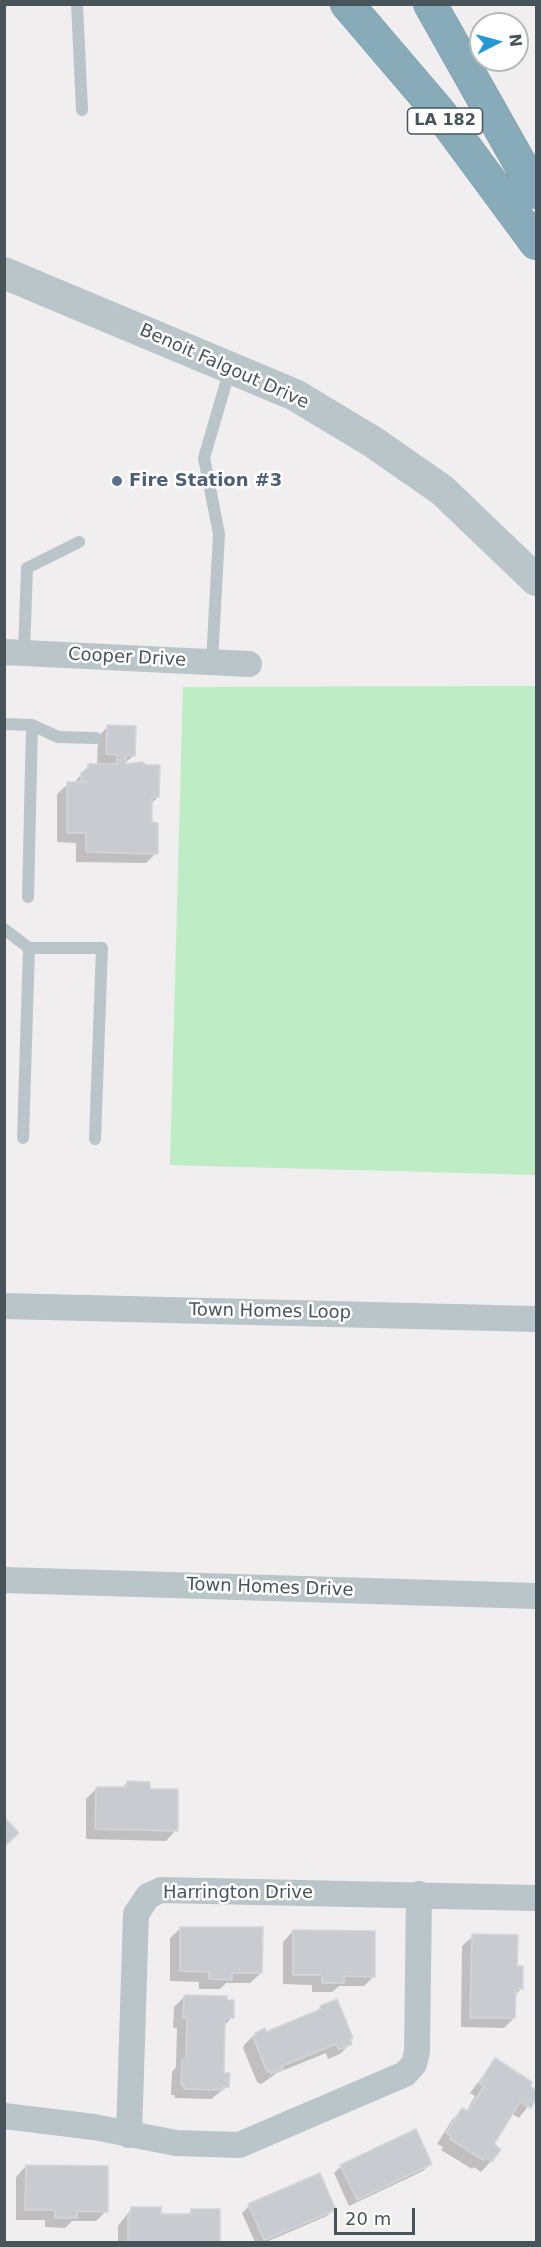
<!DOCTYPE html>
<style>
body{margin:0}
#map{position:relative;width:541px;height:2247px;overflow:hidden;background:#f0eeee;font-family:"DejaVu Sans",sans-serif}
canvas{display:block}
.frame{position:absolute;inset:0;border:6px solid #47555a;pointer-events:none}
.north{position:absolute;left:469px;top:12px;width:60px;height:60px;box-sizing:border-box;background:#fff;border:2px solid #b5bbbd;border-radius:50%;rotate:84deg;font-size:16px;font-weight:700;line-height:24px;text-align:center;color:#47555a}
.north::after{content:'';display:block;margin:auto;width:21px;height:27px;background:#2398d5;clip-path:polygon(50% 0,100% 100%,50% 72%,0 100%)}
.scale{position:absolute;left:334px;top:2208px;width:81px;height:27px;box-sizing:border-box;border:3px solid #47555a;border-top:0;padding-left:8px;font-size:18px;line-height:21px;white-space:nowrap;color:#47555a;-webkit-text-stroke:4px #fff;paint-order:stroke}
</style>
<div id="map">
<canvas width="541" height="2247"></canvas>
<div class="frame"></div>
<div class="north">N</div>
<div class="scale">20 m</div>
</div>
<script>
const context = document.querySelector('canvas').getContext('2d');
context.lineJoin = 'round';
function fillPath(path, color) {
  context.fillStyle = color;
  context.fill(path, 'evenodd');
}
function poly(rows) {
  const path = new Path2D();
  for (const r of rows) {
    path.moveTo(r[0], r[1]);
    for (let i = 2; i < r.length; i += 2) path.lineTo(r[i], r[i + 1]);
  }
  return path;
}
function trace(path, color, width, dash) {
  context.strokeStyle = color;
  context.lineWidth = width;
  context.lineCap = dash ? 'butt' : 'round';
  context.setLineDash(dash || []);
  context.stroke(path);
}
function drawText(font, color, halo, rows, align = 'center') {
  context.font = font + ' "DejaVu Sans",sans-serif';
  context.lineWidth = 5;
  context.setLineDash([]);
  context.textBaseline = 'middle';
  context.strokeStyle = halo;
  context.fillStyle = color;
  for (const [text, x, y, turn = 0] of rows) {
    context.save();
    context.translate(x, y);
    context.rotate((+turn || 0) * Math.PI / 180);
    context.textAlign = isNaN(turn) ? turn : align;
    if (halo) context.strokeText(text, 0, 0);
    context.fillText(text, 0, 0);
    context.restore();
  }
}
fillPath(poly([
 [536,686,536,1175,170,1165,183,687]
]), '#beecc5');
fillPath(poly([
 [108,726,134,755,122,766,158,797,151,804,150,824,156,853,146,863,76,862,76,843,57,842,57,794,68,784,73,784,89,765,97,765,98,737],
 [128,1782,148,1790,176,1830,166,1841,86,1839,86,1799,97,1788,121,1789],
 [181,1928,261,1973,250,1983,226,1983,220,1989,199,1989,199,1982,170,1981,170,1938],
 [293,1931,374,1976,364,1986,339,1986,332,1992,312,1992,312,1985,283,1984,283,1942],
 [473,1936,516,1968,522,1988,514,1996,514,2018,504,2028,461,2027,462,1946],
 [184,1997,232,2017,224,2026,222,2075,228,2086,211,2099,175,2098,175,2095,171,2095,172,2072,176,2067,177,2028,173,2028,174,2007],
 [321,2007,350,2044,340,2054,328,2059,326,2053,277,2073,261,2084,257,2082,243,2048,245,2044,255,2034,265,2034,315,2013],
 [495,2060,536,2092,536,2096,519,2118,511,2113,492,2144,491,2161,481,2172,474,2167,472,2169,441,2150,443,2147,437,2144,452,2120,462,2110,466,2112,475,2096,470,2093],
 [430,2164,423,2171,349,2206,334,2173,341,2166],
 [26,2166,106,2211,96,2221,72,2221,65,2228,45,2227,45,2220,16,2220,16,2177],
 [249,2206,334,2209,327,2216,266,2242,255,2242,242,2213],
 [132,2208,160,2215,187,2216,192,2210,219,2210,218,2242,118,2242,118,2226]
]), '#0003');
const building = poly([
 [107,725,136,726,135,756,126,755,126,764,142,762,147,765,160,765,159,797,152,797,152,822,158,823,158,854,86,852,86,833,67,833,67,782,87,782,81,780,81,773,88,768,88,764,117,764,117,755,106,754,107,725],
 [127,1781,150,1782,150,1789,178,1789,178,1831,95,1829,96,1787,127,1787,127,1781],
 [4,1817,19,1833,4,1847,4,1817],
 [180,1927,263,1927,262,1973,232,1973,232,1980,209,1979,209,1972,180,1971,180,1927],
 [293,1930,375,1931,375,1977,344,1976,344,1983,322,1983,322,1975,293,1975,293,1930],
 [472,1934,518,1935,517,1966,523,1966,523,1989,516,1989,515,2018,470,2018,472,1934],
 [184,1995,227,1996,227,2000,234,2000,234,2018,225,2018,224,2073,230,2073,229,2087,223,2087,223,2090,184,2089,184,2085,181,2085,182,2060,186,2060,187,2018,183,2018,184,1995],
 [337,1999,353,2038,350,2039,352,2044,339,2050,336,2044,282,2066,283,2069,271,2074,270,2071,267,2072,253,2037,256,2035,255,2033,265,2028,266,2032,321,2009,320,2006,337,1999],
 [495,2058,532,2082,530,2086,536,2090,536,2099,531,2108,520,2102,494,2144,501,2149,492,2162,485,2157,483,2160,450,2139,452,2136,446,2133,462,2108,468,2111,484,2086,479,2083,495,2058],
 [416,2129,432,2164,357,2200,340,2165,416,2129],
 [26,2165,108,2166,108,2212,77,2211,77,2218,55,2218,55,2210,25,2210,26,2165],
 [320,2173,336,2210,264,2240,248,2204,320,2173],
 [131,2207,161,2207,161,2214,191,2214,191,2209,220,2209,220,2242,128,2242,128,2214,131,2214,131,2207]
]);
fillPath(building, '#c8ccd0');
trace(building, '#d2d5d9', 1.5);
const motorway = poly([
 [347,4,440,113,536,243],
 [430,4,536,192]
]);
trace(motorway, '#7397a6', 34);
trace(poly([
 [77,4,82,110],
 [24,653,27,568,79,542],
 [212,662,219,534,204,458,230,369],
 [4,724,32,725,28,897],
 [32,725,58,737,96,738],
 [4,929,29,948,23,1138],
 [29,948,102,948,95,1139]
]), '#bac5ca', 12);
trace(poly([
 [4,652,249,664],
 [4,1306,536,1319],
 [4,1580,536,1596],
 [4,2116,94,2127,176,2143,239,2145,405,2074,414,2064,417,2052,419,1894],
 [129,2135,136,1914,148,1896,161,1890,536,1898]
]), '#bac5ca', 26);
trace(poly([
 [4,273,295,395,373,442,442,490,536,580]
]), '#bac5ca', 32);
trace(motorway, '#88abba', 33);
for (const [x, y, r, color] of [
 [117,481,6,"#5c6f8a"]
]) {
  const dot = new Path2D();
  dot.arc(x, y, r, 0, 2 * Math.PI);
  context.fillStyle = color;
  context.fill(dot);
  trace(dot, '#fff', 2);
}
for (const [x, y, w] of [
 [445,121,75]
]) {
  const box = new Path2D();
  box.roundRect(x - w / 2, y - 13, w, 26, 4.5);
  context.fillStyle = '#fff';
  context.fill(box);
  trace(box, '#47555a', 1.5);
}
drawText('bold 16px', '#47555a', null, [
 ["LA 182",445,121]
]);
drawText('18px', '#47555a', '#fff', [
 ["Benoit Falgout Drive",224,367,24],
 ["Cooper Drive",127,658,3],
 ["Town Homes Loop",270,1312,1],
 ["Town Homes Drive",270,1588,2],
 ["Harrington Drive",238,1893]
]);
drawText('bold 18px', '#4e5e75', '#fff', [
 ["Fire Station #3",129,481]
], 'left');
</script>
